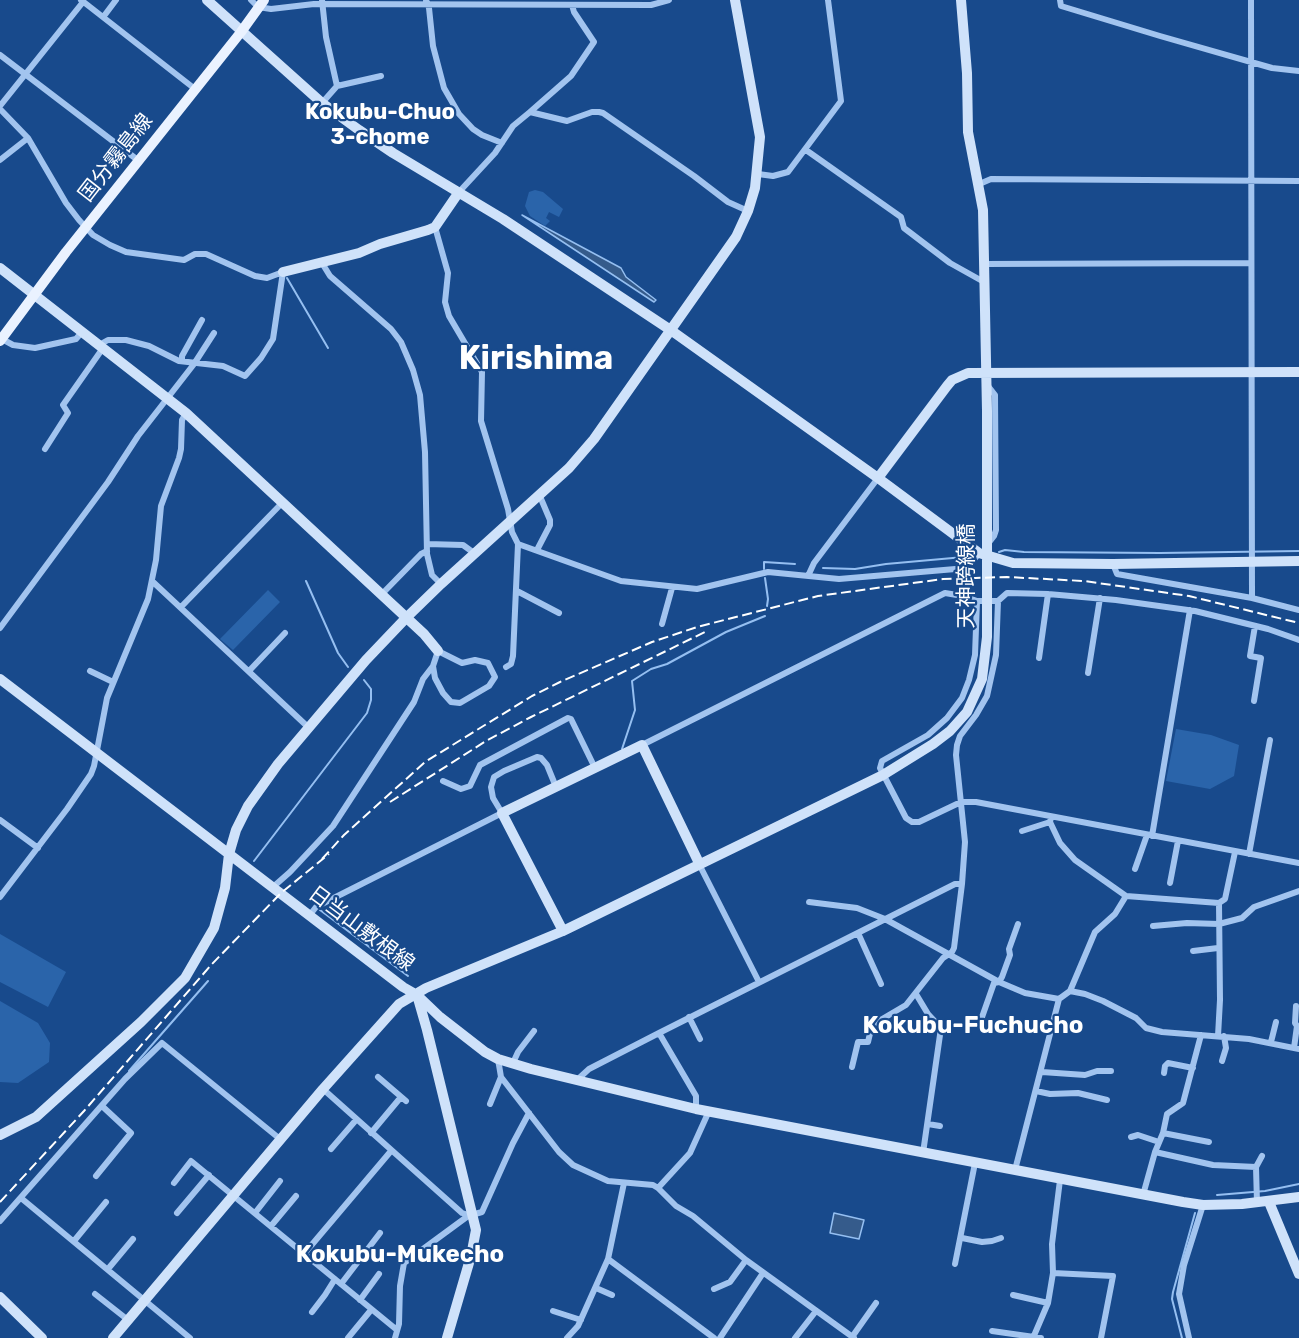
<!DOCTYPE html>
<meta charset="utf-8">
<style>
body{margin:0}
canvas{display:block;background:#184a8c}
</style>
<canvas width="1299" height="1338"></canvas>
<script>
const context = document.querySelector('canvas').getContext('2d');
context.lineJoin = 'round';
function fillPath(path, color) {
  context.fillStyle = color;
  context.fill(path, 'evenodd');
}
function poly(rows) {
  const path = new Path2D();
  for (const r of rows) {
    path.moveTo(r[0], r[1]);
    for (let i = 2; i < r.length; i += 2) path.lineTo(r[i], r[i + 1]);
  }
  return path;
}
function trace(path, color, width, dash) {
  context.strokeStyle = color;
  context.lineWidth = width;
  context.lineCap = dash ? 'butt' : 'round';
  context.setLineDash(dash || []);
  context.stroke(path);
}
function drawText(font, color, halo, rows, align = 'center') {
  context.font = font + ' Rubik,"Noto Sans JP",sans-serif';
  context.lineWidth = 4.5;
  context.setLineDash([]);
  context.textBaseline = 'middle';
  context.strokeStyle = halo;
  context.fillStyle = color;
  for (const [text, x, y, turn = 0] of rows) {
    context.save();
    context.translate(x, y);
    context.rotate((+turn || 0) * Math.PI / 180);
    context.textAlign = isNaN(turn) ? turn : align;
    if (halo) context.strokeText(text, 0, 0);
    context.fillText(text, 0, 0);
    context.restore();
  }
}
fillPath(poly([
 [535,190,543,192,563,209,559,217,549,212,546,218,550,221,545,226,530,216,525,206,529,192],
 [268,590,280,602,233,650,220,639],
 [1176,729,1211,735,1239,745,1234,776,1210,789,1166,781],
 [0,934,66,972,48,1007,0,982],
 [0,1001,38,1023,50,1043,49,1062,18,1083,0,1082]
]), '#2a64aa');
const water = poly([
 [522,215,621,268,626,277,656,300,654,302,522,215],
 [834,1213,864,1220,859,1239,830,1233,834,1213]
]);
fillPath(water, '#355b8b');
trace(water, '#95bff1', 1.5);
trace(poly([
 [287,278,328,348],
 [999,552,1005,550,1024,552,1160,553,1299,551],
 [823,568,855,569,886,564,964,557],
 [764,569,764,562,795,564],
 [765,578,768,599,767,606],
 [306,581,338,653,348,667],
 [622,749,635,710,632,681,651,669,667,664,726,632,765,616],
 [254,861,367,713,371,700,371,689,364,680],
 [320,910,408,976],
 [129,1071,208,981],
 [1217,1195,1265,1191,1299,1184],
 [1182,1338,1172,1299,1173,1292,1195,1213]
]), '#95bff1', 2);
trace(poly([
 [81,0,195,89],
 [251,0,258,7,271,9,314,4,651,5,669,0],
 [426,0,429,8,433,46,444,88,459,114,473,129,482,135,502,143],
 [1060,0,1061,6,1160,36,1272,68,1299,71],
 [1251,0,1252,598],
 [104,16,116,0],
 [0,55,139,161],
 [337,86,381,76],
 [322,103,337,86,326,37,322,0],
 [0,106,83,2],
 [0,109,28,138,66,203,79,220,93,235,110,245,126,252,184,260,195,254,206,254,255,276,267,278,283,272],
 [530,112,571,76,594,42,574,12,572,5],
 [806,150,901,217,904,228,950,263,984,282],
 [0,160,28,138],
 [758,174,773,176,788,172,841,101,828,0],
 [977,185,991,179,1299,181],
 [459,192,495,153,513,126,530,112,567,121,592,112,599,112,603,113,694,176,728,202,748,211],
 [435,227,448,273,445,302,449,316,482,372,481,421,508,509,512,532,518,544,513,656,511,664,506,667],
 [322,263,330,276,391,329,401,342,413,370,420,395,425,452,427,554,432,575,441,584],
 [985,264,1251,263],
 [2,339,13,345,35,348,76,339,82,332],
 [99,345,108,340,126,340,149,346,179,361,223,366,245,376,261,358,273,339,283,272],
 [182,361,182,356,202,320],
 [45,449,68,413,63,405,103,348],
 [427,544,463,545,474,553],
 [518,544,621,581,697,589,768,572,839,579,967,568,980,552],
 [987,545,994,536,996,530,995,395,988,386],
 [537,550,550,525,550,520,539,494],
 [1113,564,1117,574,1252,598,1299,610],
 [808,576,814,563,878,478],
 [152,581,308,727],
 [517,591,559,613],
 [381,595,421,554,427,551],
 [977,601,975,655,969,680,962,698,947,718,928,735,882,761,880,768,906,818,912,822,919,822,961,802,976,802,1299,863],
 [181,607,283,502],
 [662,624,672,588],
 [0,628,108,482,138,436,194,364,214,333],
 [438,651,462,663,475,660,488,663,495,677,489,686,460,703,451,702,443,693,435,678,433,666,438,651],
 [1039,658,1048,594],
 [90,671,113,682],
 [249,671,285,633],
 [1088,673,1100,598],
 [1254,701,1261,658,1250,656,1255,626],
 [642,745,945,593,963,596,977,601,998,601,1007,593,1048,594,1116,600,1195,611,1268,629,1299,640],
 [443,781,461,789,470,786,480,765,568,718,571,719,595,768],
 [1051,817,1050,822,1060,843,1075,860,1126,896],
 [0,820,38,848],
 [1022,831,1050,822],
 [1152,836,1190,610],
 [1249,854,1270,740],
 [699,864,759,982],
 [1135,869,1147,835],
 [1170,883,1178,841],
 [273,887,290,872,333,826,414,702,423,679,433,666],
 [0,897,67,809,91,774,94,766,107,698,148,599,156,560,161,506,179,458,181,449,182,420,186,413],
 [809,902,857,908,885,919,999,982,1025,993,1059,999],
 [309,916,316,907,502,813,493,798,491,787,494,777,504,771,537,757,541,758,547,765,556,787],
 [1153,926,1187,923,1219,924,1242,918,1254,907,1299,891],
 [858,933,881,984],
 [1193,951,1218,948],
 [1070,991,1085,994,1103,1001,1136,1018,1146,1028,1162,1032,1249,1039,1299,1049],
 [916,994,928,1014,941,1028,923,1153],
 [689,1017,700,1039],
 [981,1020,994,983,999,982,1002,977,1010,955,1009,949,1018,924],
 [659,1033,696,1096,696,1109],
 [1218,1036,1220,1000,1219,903],
 [1271,1042,1276,1022],
 [1294,1048,1297,1026,1295,1023,1296,1006],
 [498,1059,501,1077,559,1152,573,1165,608,1181,653,1185,658,1188,676,1206,693,1216,746,1260,854,1338],
 [1222,1061,1226,1048,1224,1036],
 [513,1063,518,1052,534,1031],
 [852,1067,858,1042,868,1042,872,1025,906,1005,943,958,952,952,954,948,962,884],
 [1042,1072,1085,1075,1097,1071,1111,1071],
 [1164,1073,1165,1066,1168,1063,1193,1068],
 [378,1077,406,1101],
 [577,1080,589,1069,659,1033,955,884,962,884,965,842,956,755,957,745,960,736,976,715,987,696,996,655,998,601],
 [323,1089,462,1213,472,1216],
 [1036,1091,1050,1094,1078,1093,1107,1100],
 [490,1104,501,1077],
 [928,1124,940,1126],
 [371,1133,401,1097],
 [1163,1133,1209,1142],
 [1131,1137,1138,1135,1159,1142],
 [331,1149,356,1120],
 [1155,1152,1213,1165,1256,1167],
 [1015,1170,1059,999,1070,991,1095,932,1115,914,1126,896,1219,903,1225,899,1235,852],
 [96,1176,131,1133,102,1106],
 [174,1183,191,1161,397,1330],
 [658,1188,690,1153,709,1111],
 [1143,1195,1155,1152,1163,1133,1167,1114,1183,1103,1201,1035],
 [21,1198,190,1338],
 [1257,1203,1256,1167,1262,1156],
 [177,1213,209,1175],
 [255,1213,280,1181],
 [0,1221,125,1079,162,1043,280,1139],
 [271,1226,296,1196],
 [962,1238,982,1242,992,1241,1001,1238],
 [74,1241,106,1202],
 [304,1254,391,1151],
 [608,1259,714,1338],
 [955,1264,975,1163],
 [108,1269,133,1239],
 [1053,1273,1113,1276,1101,1338],
 [341,1284,380,1233],
 [596,1288,612,1295],
 [714,1289,730,1282,746,1260],
 [95,1294,128,1320],
 [1013,1295,1048,1303],
 [360,1300,379,1274],
 [553,1311,581,1320],
 [312,1312,325,1295,335,1279],
 [992,1331,1041,1338],
 [852,1337,876,1303],
 [348,1338,371,1310],
 [395,1338,399,1324,400,1286,404,1263,468,1216,482,1212,513,1143,529,1113],
 [567,1338,578,1326,608,1259,624,1183],
 [720,1338,763,1273],
 [795,1338,816,1311],
 [1033,1338,1048,1303,1053,1273,1052,1244,1060,1180],
 [1189,1338,1179,1294,1184,1265,1203,1205]
]), '#a2c4ef', 6);
trace(poly([
 [207,0,322,103,359,130,393,153,503,219,672,331,878,478,979,553,1013,563,1113,564,1299,561],
 [0,268,186,413,424,634,438,651],
 [283,272,359,253,380,244,428,230,435,227,459,192],
 [878,478,947,386,952,380,968,373,1299,372],
 [0,679,403,987,417,995,440,1017,485,1052,498,1059,531,1069,696,1109,1183,1202,1203,1205,1242,1204,1299,1197],
 [563,931,502,813,642,745,699,863],
 [417,995,427,1030,476,1230,471,1256,447,1338],
 [0,1135,36,1117,141,1022,185,978,214,928,225,888,229,854,236,830,248,806,278,764,366,660,406,618,441,584,569,468,594,439,736,237,748,211,755,188,760,137,735,0],
 [1269,1202,1299,1274],
 [0,1297,42,1338],
 [113,1338,323,1089,399,1004,426,988,563,931,883,775,933,744,950,731,967,712,982,679,987,637,987,411,983,210,968,132,967,73,961,0]
]), '#cfe2fa', 10);
trace(poly([
 [0,341,66,252,241,32,264,0]
]), '#eaf2ff', 10);
trace(poly([
 [390,802,486,741,531,717,707,631],
 [322,859,344,835,425,762,532,696,560,682,652,642,697,627,818,596,943,579,1007,577,1084,581,1189,596,1299,623],
 [0,1202,84,1111,212,964,281,893,329,854]
]), '#fff', 2, [10, 4.5]);
drawText('21px', '#fff', '#184a8c', [
 ["国分霧島線",116,158,-52],
 ["天神跨線橋",967,576,-90],
 ["日当山敷根線",361,929,37]
]);
drawText('bold 22px', '#fff', '#184a8c', [
 ["Kokubu-Chuo",380,113],
 ["3-chome",380,138]
]);
drawText('bold 24px', '#fff', '#184a8c', [
 ["Kokubu-Fuchucho",973,1026],
 ["Kokubu-Mukecho",400,1255]
]);
drawText('bold 33px', '#fff', '#184a8c', [
 ["Kirishima",536,359]
]);
</script>
